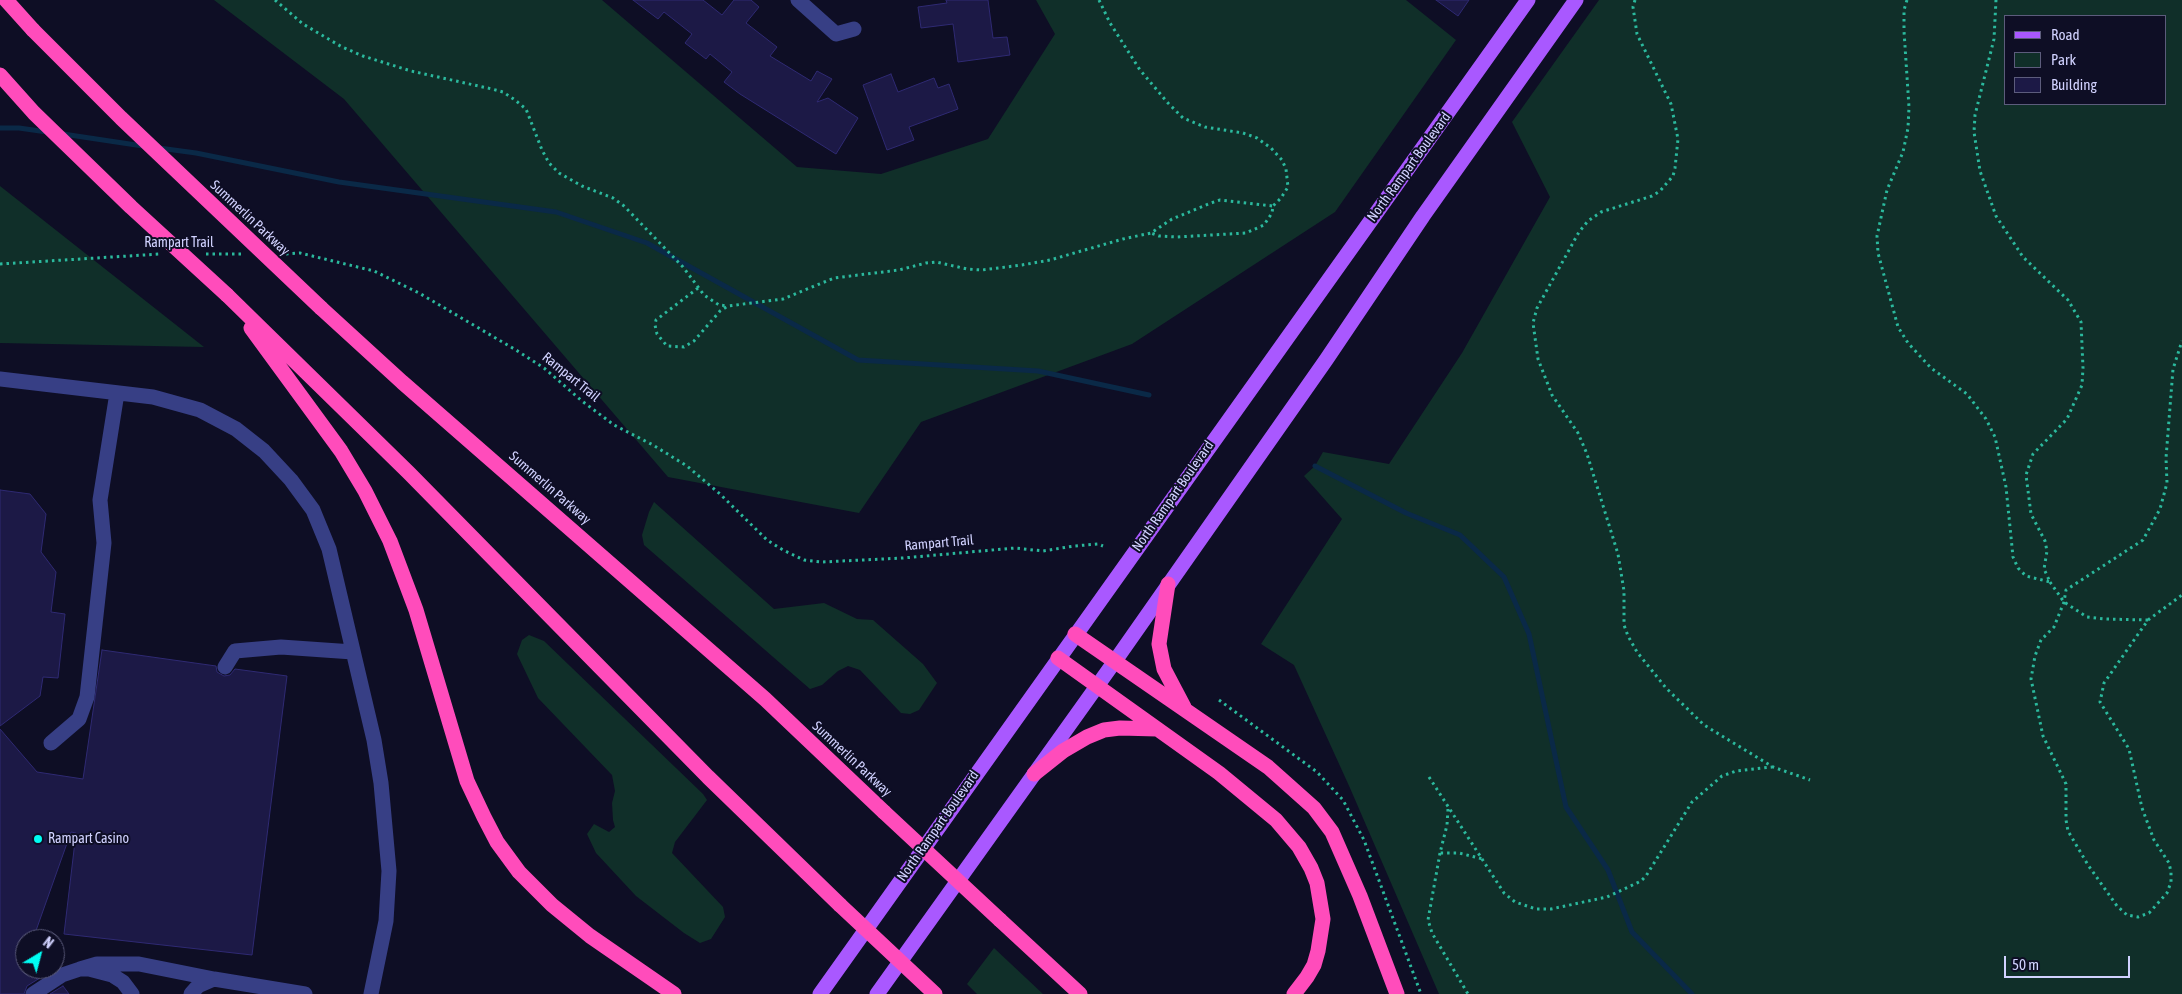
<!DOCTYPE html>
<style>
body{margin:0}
#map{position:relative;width:2182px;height:994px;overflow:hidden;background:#0e0e25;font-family:"Asap Condensed",sans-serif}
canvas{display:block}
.legend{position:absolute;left:2004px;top:15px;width:162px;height:90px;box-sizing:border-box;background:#0e0e25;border:1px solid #5c5c7c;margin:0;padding:6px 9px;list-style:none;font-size:15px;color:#d1d2ff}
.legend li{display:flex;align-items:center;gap:10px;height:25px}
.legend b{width:25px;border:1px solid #5c5c7c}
.north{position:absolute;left:15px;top:929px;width:50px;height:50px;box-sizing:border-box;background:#0e0e25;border:1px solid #5c5c7c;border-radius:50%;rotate:37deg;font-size:14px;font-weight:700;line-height:20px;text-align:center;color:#d1d2ff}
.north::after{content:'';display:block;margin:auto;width:18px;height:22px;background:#00fcf2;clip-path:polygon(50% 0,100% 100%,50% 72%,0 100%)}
.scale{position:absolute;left:2004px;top:956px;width:126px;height:22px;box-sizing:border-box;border:2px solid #d1d2ff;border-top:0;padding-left:6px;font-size:15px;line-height:18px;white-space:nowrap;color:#d1d2ff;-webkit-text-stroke:4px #0e0e25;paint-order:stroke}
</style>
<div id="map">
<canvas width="2182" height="994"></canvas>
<ul class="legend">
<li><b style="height:6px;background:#a958ff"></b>Road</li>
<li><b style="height:14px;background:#102f29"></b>Park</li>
<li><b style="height:14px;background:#1c1946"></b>Building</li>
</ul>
<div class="north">N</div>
<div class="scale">50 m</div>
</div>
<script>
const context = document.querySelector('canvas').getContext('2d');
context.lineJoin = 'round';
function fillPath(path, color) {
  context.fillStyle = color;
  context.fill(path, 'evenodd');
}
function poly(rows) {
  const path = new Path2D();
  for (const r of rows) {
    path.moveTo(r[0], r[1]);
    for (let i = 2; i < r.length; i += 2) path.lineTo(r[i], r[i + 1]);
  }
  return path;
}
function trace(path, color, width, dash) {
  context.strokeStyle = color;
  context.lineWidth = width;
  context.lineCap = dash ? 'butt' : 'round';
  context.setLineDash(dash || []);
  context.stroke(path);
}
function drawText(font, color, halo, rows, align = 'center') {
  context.font = font + ' "Asap Condensed",sans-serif';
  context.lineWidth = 4;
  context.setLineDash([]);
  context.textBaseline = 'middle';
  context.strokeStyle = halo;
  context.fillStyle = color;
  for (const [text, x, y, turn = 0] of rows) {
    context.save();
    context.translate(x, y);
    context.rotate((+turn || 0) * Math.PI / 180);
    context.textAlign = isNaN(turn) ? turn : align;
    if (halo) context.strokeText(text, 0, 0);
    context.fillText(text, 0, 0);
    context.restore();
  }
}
fillPath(poly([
 [214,0,602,0,797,167,881,174,988,139,1055,34,1036,0,1406,0,1456,40,1335,212,1132,344,921,422,859,513,668,477,344,99],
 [1599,0,2182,0,2182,994,1439,994,1350,788,1294,665,1261,644,1342,519,1304,476,1315,466,1323,452,1389,464,1462,353,1550,197,1512,122],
 [2166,16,2166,104,2006,104,2006,16],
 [0,186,204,347,0,343],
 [654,502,774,609,824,603,857,619,873,620,923,664,937,683,919,710,910,714,901,713,860,670,848,666,838,671,822,685,810,689,644,545,642,535,649,512],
 [529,635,544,641,703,794,707,800,675,842,672,853,723,907,725,917,711,939,700,943,684,933,636,896,596,853,587,834,594,824,609,832,615,827,613,820,612,803,615,791,612,775,538,698,517,654,522,640],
 [994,948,1043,994,977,994,967,984]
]), '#102f29');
trace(poly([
 [0,128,19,128,47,132],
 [63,134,143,146],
 [159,148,196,153,339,182,556,212,647,243,858,360,1038,371,1149,395],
 [1315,466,1406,513,1460,535,1504,577,1529,634,1566,807,1608,870,1632,932,1692,994]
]), '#0a2947', 5);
const building = poly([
 [633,0,703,0,722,15,734,0,751,0,759,7,746,23,777,47,770,56,811,81,817,71,832,79,817,102,828,98,858,118,836,154,740,94,724,82,732,72,710,54,706,59,685,43,692,34,664,12,658,19,633,0],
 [946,0,988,0,993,38,1007,37,1010,55,958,62,953,24,921,28,918,7,947,3,946,0],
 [1436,0,1469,0,1458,16,1436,0],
 [891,74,898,92,934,78,938,88,949,84,958,109,909,127,914,140,887,150,863,85,891,74],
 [0,490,30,494,46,514,41,552,56,572,51,612,65,614,58,678,43,677,40,696,0,726,0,490],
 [102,650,216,666,217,672,224,676,230,675,235,669,287,676,252,955,64,934,76,833,71,832,33,939,25,939,25,969,50,969,51,971,27,986,24,994,0,994,0,729,37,772,83,779,102,650],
 [63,986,69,994,50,994,63,986]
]);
fillPath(building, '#1c1946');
trace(building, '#2f2a73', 1);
trace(poly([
 [275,0,303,24,342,47,363,56,411,71,492,89,503,92,515,100,526,109,542,150,549,163,559,173,582,186,613,198,624,206,683,267,704,295,719,305,728,306],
 [1099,0,1110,23,1140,70,1168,103,1183,118,1205,127,1243,133,1257,138,1271,148,1282,160,1286,169,1288,187,1281,198,1273,206],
 [1635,0,1633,7,1637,34,1671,104,1678,139,1675,168,1673,176,1660,191,1652,196,1601,212,1588,221,1579,232,1537,308,1533,323,1538,359,1552,395,1578,433,1587,454,1618,554,1624,591,1624,625,1628,636,1637,652,1666,688,1704,725,1773,767,1810,780],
 [1907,0,1904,10,1904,31,1909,107,1908,128,1903,152,1887,190,1877,236,1878,253,1898,327,1908,343,1931,368,1967,394,1986,419,1995,437,2006,487,2013,557,2018,568,2026,576,2050,582,2044,569,2047,551,2045,541,2031,514,2026,475,2033,454,2067,419,2082,385,2083,368,2081,322,2068,300,2023,257,1996,216,1980,171,1974,132,1975,115,1994,39,1996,0],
 [206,254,242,254],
 [286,254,300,253,374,271,419,293,516,350,544,368,582,401,614,425,653,445,687,466,720,494,767,540,783,550,804,560,822,562,903,558,1015,548,1043,551,1074,546,1098,544,1103,546],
 [0,264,160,254],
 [698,288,656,320,655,325,657,334,667,346,684,347,694,341,720,311,728,306,783,299,834,278,899,270,926,263,936,262,967,269,982,270,1022,265,1050,260,1123,239,1151,233,1172,219,1211,203,1220,200,1273,206,1272,213,1264,225,1246,233,1177,237,1159,236,1151,233],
 [2050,582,2064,602,2087,617,2104,619,2148,620,2104,683,2100,702,2129,749,2142,808,2154,840,2169,863,2171,872,2171,882,2167,893,2149,913,2138,917,2127,915,2117,906,2088,865,2068,831,2066,820,2066,784,2043,736,2031,679,2035,656,2041,640,2054,627,2064,602,2066,590,2143,540,2160,509,2167,483,2166,458,2173,369,2182,341],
 [2148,620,2182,595],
 [1219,700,1317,772,1343,800,1364,840,1421,994],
 [1429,777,1504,893,1515,902,1536,909,1551,909,1607,897,1641,881,1646,876,1692,802,1722,776,1736,771,1772,767],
 [1448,809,1447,825,1440,853,1459,853,1483,859],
 [1440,853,1428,920,1432,933,1468,994]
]), '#2bb99d', 3, [2.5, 4]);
trace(poly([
 [798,0,836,34,854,29],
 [0,379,153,397,200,410,236,429,264,451,291,480,313,510,329,549,374,740,381,783,389,871,386,921,371,994],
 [225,667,235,651,281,647,353,652],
 [51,743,79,719,87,697,104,543,100,500,117,393],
 [80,969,97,964,139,964,214,979,305,994],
 [33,994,62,975,80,969,89,969,112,975,123,982,132,994],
 [191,994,198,986,214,979]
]), '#373f85', 15);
trace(poly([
 [820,994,1528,0],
 [877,994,1115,661,1326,360,1423,216,1576,0]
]), '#a958ff', 15);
trace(poly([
 [6,0,33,30],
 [227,295,409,473,708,777,840,905],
 [321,308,402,382,765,699,884,812],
 [251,328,341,451,365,491,390,541,416,610,467,781,484,817,497,842,519,872,552,905,590,936,674,994],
 [1168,584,1159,644,1164,669,1184,707],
 [1075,634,1268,767,1314,808,1332,832,1360,896,1397,994],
 [1058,658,1219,773,1276,820,1299,847,1311,868,1317,883,1323,919,1318,951,1314,965,1307,977,1294,994],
 [1034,774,1063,751,1087,737,1104,730,1120,728,1157,729],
 [1000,920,1080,994]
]), '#ff4cbb', 15);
trace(poly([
 [33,30,121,118,321,308],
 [0,75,34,113,131,207,227,295],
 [884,812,1000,920],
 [840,905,935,994]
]), '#ff4cbb', 15);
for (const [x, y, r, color] of [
 [38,839,5,"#00fcf2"]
]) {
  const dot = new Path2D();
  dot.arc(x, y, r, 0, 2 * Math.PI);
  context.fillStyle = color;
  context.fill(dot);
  trace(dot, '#0e0e25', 2);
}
drawText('14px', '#d1d2ff', '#0e0e25', [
 ["North Rampart Boulevard",1409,167,-54],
 ["Summerlin Parkway",250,218,43],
 ["Rampart Trail",179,243],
 ["Rampart Trail",571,377,39],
 ["Summerlin Parkway",550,488,41],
 ["North Rampart Boulevard",1173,496,-55],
 ["Rampart Trail",939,543,-5],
 ["Summerlin Parkway",852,759,43],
 ["North Rampart Boulevard",938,826,-55]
]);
drawText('14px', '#d1d2ff', '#0e0e25', [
 ["Rampart Casino",48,839]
], 'left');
</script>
